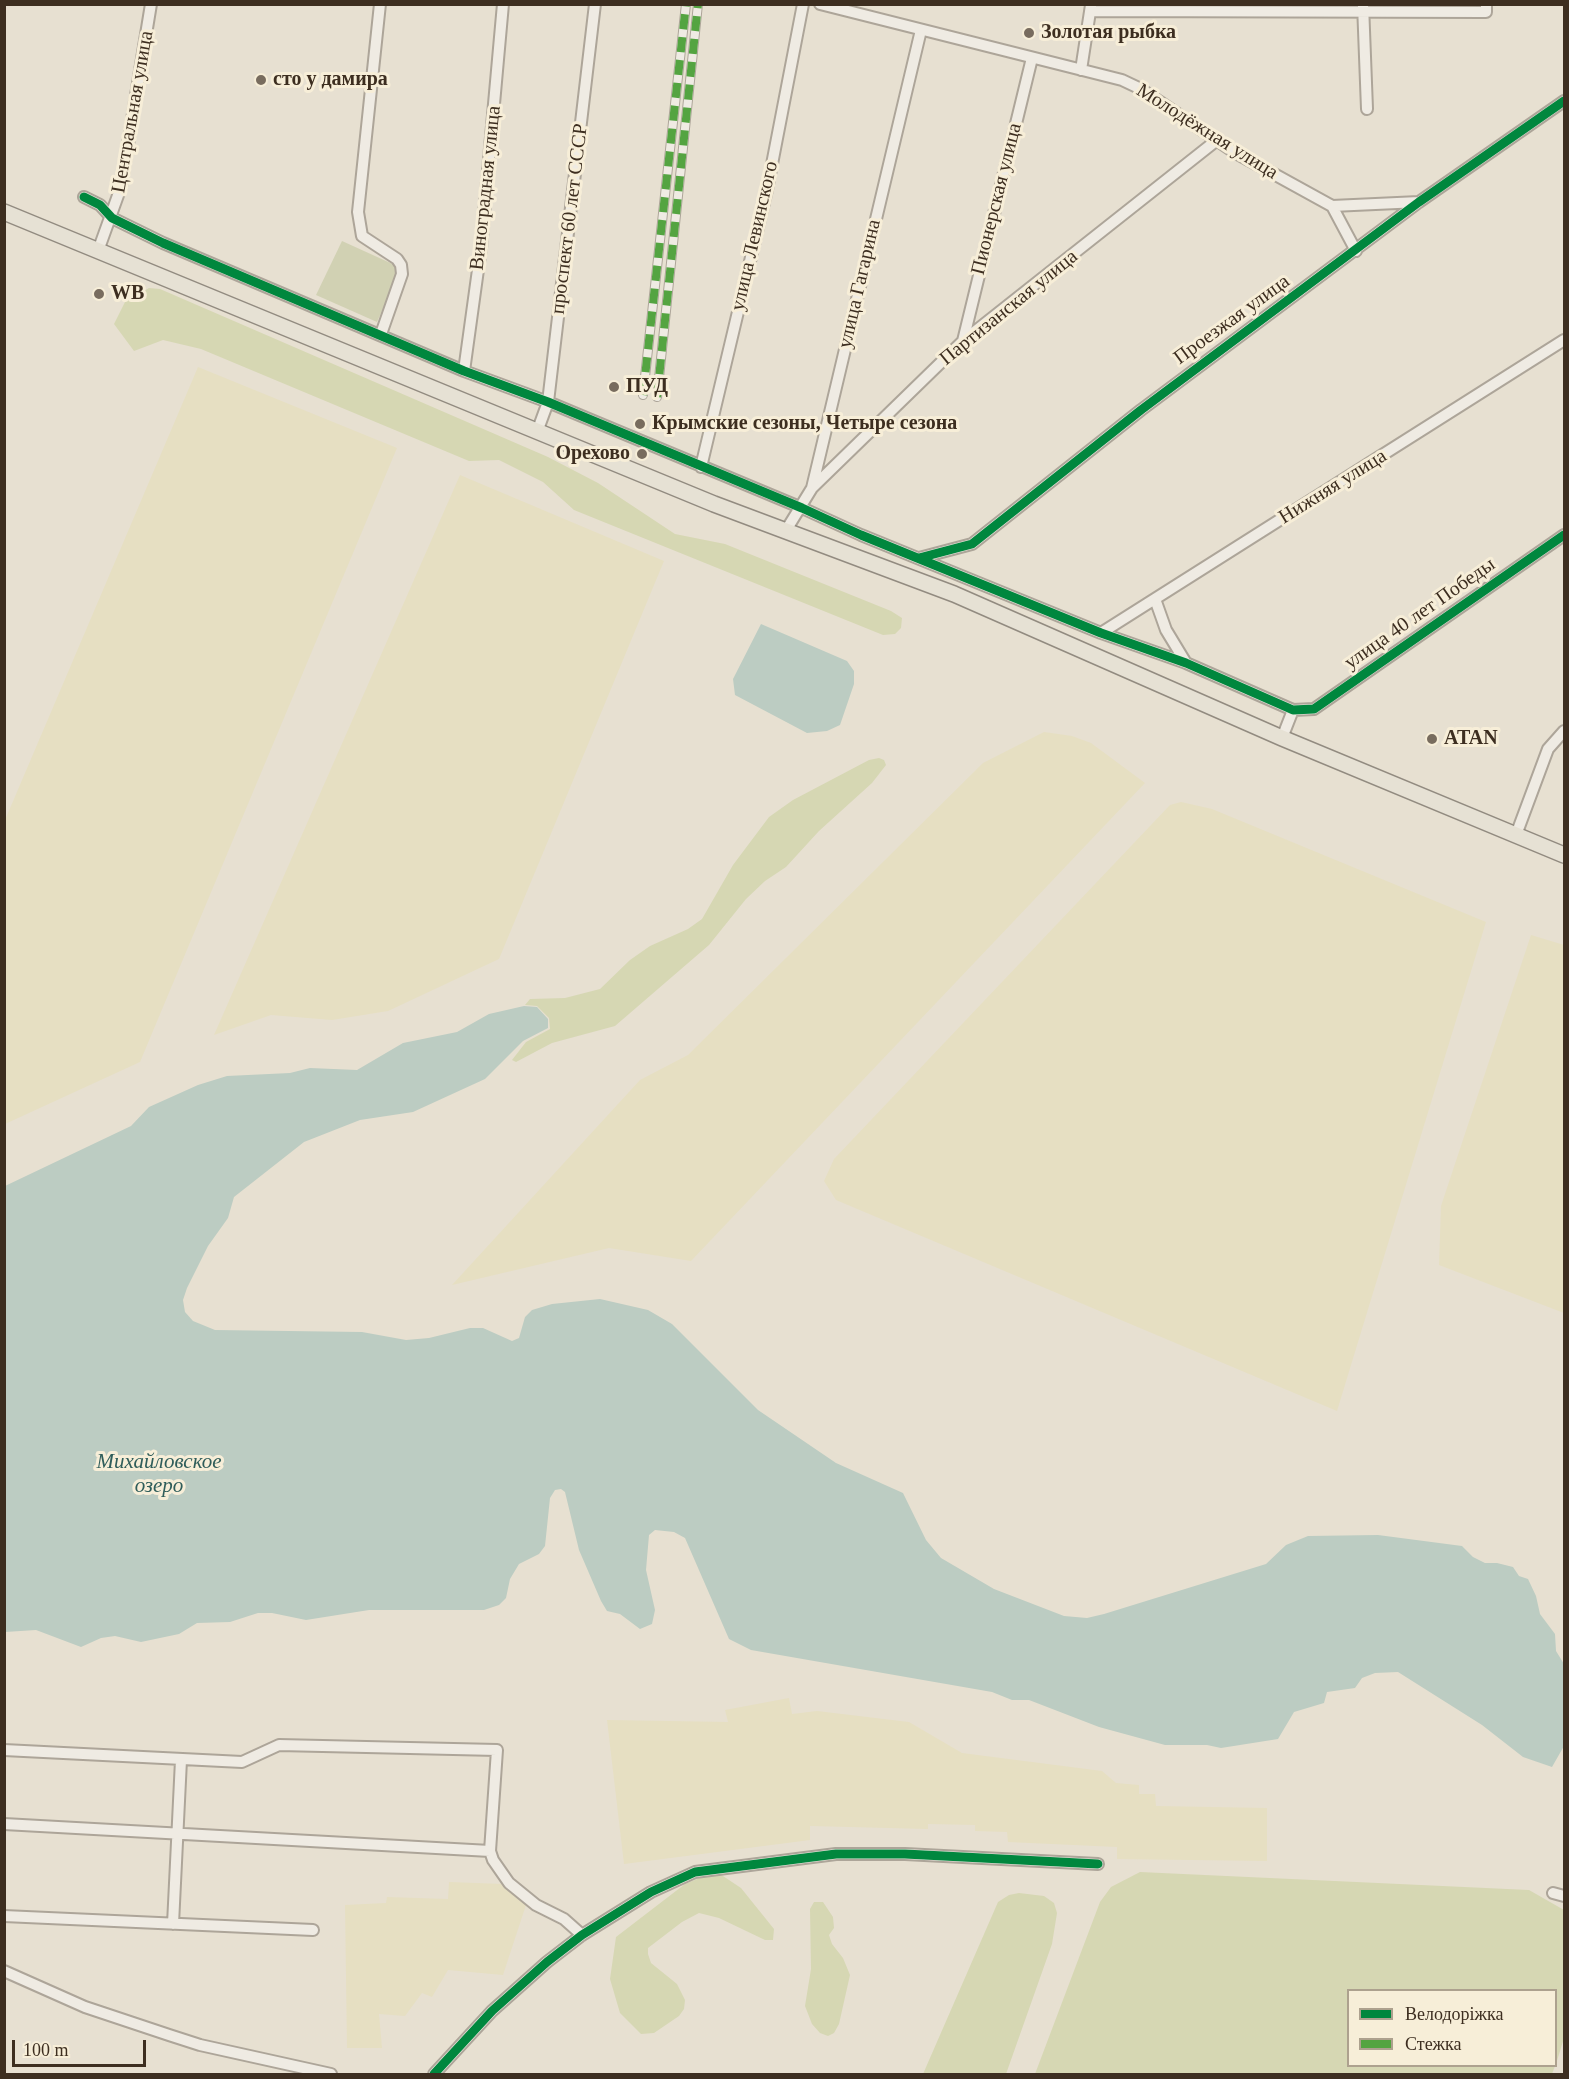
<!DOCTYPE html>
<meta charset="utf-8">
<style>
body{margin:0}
#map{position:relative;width:1569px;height:2079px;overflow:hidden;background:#e7e0d1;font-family:"Times New Roman",serif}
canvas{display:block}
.frame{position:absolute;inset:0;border:6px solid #3d2e20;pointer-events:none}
.legend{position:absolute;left:1347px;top:1989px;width:210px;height:78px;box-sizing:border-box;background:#f7eed8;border:2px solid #ada18e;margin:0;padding:8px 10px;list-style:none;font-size:18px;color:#3d2e20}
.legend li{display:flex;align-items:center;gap:12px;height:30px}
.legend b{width:30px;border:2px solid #ada18e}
.scale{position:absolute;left:12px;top:2040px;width:134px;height:27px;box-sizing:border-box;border:3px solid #3d2e20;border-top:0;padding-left:8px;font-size:18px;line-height:21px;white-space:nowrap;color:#3d2e20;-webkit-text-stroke:4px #f7eed8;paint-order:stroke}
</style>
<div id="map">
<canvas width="1569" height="2079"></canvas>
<div class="frame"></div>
<ul class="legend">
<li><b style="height:8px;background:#00873e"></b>Велодоріжка</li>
<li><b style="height:8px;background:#54a441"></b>Стежка</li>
</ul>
<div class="scale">100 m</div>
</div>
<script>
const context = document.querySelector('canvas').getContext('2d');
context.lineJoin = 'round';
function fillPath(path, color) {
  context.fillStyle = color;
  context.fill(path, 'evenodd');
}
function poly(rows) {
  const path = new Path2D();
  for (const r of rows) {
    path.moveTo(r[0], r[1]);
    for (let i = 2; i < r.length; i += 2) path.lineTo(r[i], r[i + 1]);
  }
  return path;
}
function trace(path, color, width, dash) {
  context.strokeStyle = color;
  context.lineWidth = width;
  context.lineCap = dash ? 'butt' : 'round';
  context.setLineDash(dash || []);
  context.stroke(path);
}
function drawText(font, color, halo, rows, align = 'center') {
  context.font = font + ' "Times New Roman",serif';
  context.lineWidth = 6;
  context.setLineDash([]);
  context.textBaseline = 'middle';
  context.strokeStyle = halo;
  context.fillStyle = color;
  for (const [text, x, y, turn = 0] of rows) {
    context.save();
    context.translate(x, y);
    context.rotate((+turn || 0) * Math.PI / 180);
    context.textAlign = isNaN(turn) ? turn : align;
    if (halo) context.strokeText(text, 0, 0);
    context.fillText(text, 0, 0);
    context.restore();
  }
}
fillPath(poly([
 [198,367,397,448,140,1062,5,1124,5,820],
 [460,475,664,561,499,959,388,1011,332,1020,271,1015,214,1035],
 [1044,732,1072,736,1091,743,1145,783,691,1261,609,1248,452,1285,640,1080,688,1055,983,763],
 [1181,802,1212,809,1486,922,1337,1411,836,1200,824,1181,834,1159,1170,805],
 [1531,935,1564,945,1564,1313,1439,1265,1441,1206],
 [789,1698,792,1714,817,1711,909,1722,962,1753,1102,1771,1116,1783,1139,1785,1139,1794,1155,1794,1156,1806,1267,1808,1267,1861,1117,1859,1117,1847,1008,1842,1007,1832,975,1831,975,1825,928,1824,928,1829,810,1826,810,1840,624,1864,607,1720,728,1722,725,1710],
 [449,1882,503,1884,526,1905,503,1975,448,1970,432,1997,422,1993,405,2016,379,2014,382,2048,347,2048,345,1905,386,1903,387,1897,448,1899]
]), '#e6dfc2');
fillPath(poly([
 [149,288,160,289,548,457,598,483,675,534,725,544,891,611,902,618,901,628,895,634,883,635,574,510,543,482,499,460,469,461,201,349,163,340,134,351,114,324,125,302],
 [879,758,884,760,886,765,872,783,819,831,786,867,765,881,746,899,709,945,615,1026,552,1043,516,1062,512,1060,526,1042,550,1029,549,1018,537,1006,525,1005,530,999,565,998,600,989,630,960,650,946,688,929,702,919,733,865,769,817,793,800,869,760],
 [1140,1872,1529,1890,1564,1910,1564,2038,1556,2064,1556,1990,1348,1990,1348,2066,1555,2066,1552,2074,1035,2074,1100,1902,1111,1887],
 [720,1874,741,1888,774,1929,773,1940,765,1940,719,1918,699,1913,682,1922,648,1948,648,1954,651,1963,677,1984,685,2000,684,2009,679,2016,654,2033,641,2034,620,2013,610,1979,616,1937,685,1884,707,1875],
 [1019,1893,1044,1896,1054,1903,1057,1913,1052,1944,1006,2074,923,2074,998,1902,1009,1895],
 [814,1902,823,1902,833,1917,834,1928,829,1935,832,1944,843,1958,850,1975,839,2024,834,2033,828,2036,820,2033,812,2024,805,2006,811,1969,810,1909]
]), '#d6d7b3');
fillPath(poly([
 [342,241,397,266,397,277,377,322,316,295]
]), '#d1d1b3');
fillPath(poly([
 [761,624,847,661,854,671,854,684,840,725,827,731,807,733,735,695,733,679],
 [524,1006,537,1007,548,1019,548,1028,523,1041,485,1079,413,1112,360,1120,304,1142,234,1197,228,1218,208,1246,187,1288,183,1300,185,1312,193,1321,215,1330,362,1332,406,1340,429,1338,470,1328,483,1328,512,1341,519,1338,525,1317,532,1310,552,1304,600,1299,648,1310,672,1324,758,1410,836,1463,903,1493,926,1540,941,1558,994,1589,1064,1616,1087,1618,1104,1614,1266,1564,1286,1545,1308,1536,1378,1535,1462,1546,1473,1557,1485,1563,1497,1563,1513,1567,1519,1576,1528,1579,1536,1596,1540,1614,1555,1634,1556,1651,1564,1664,1564,1746,1552,1767,1523,1757,1482,1725,1398,1672,1375,1673,1362,1678,1355,1688,1327,1692,1324,1703,1294,1712,1278,1739,1221,1748,1207,1745,1165,1745,1099,1727,1029,1700,1012,1700,992,1692,751,1650,729,1639,685,1538,674,1532,655,1530,649,1535,646,1570,655,1610,652,1624,640,1629,620,1614,607,1611,601,1601,579,1550,565,1492,561,1489,555,1490,550,1498,545,1546,539,1554,519,1564,510,1579,506,1598,499,1605,484,1610,369,1610,306,1620,272,1613,258,1613,230,1622,197,1623,179,1634,141,1642,115,1636,101,1638,81,1647,36,1630,5,1632,5,1186,131,1126,149,1107,198,1085,227,1076,290,1073,310,1068,357,1070,403,1043,457,1032,489,1014]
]), '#bcccc2');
const pedestrian = poly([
 [643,395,686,4],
 [657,397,698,4]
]);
const minor = poly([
 [380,4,358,212,362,236,397,259,401,265,402,274,381,334],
 [820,4,1122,80,1141,89,1234,152,1332,206,1419,202],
 [1363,4,1367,109],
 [1091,11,1486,12,1486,4],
 [1081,70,1091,5],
 [84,197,100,205,112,218,163,243,464,371,548,402,802,508,861,535,1101,633,1186,663,1293,710,1314,709,1564,535],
 [1332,206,1356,251],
 [98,251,121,187,151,4],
 [963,341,1032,58],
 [464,371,481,248,503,4],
 [537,432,548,402,595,4],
 [701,467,767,190,803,4],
 [812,488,963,341,1217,140],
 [785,532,812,488,921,30],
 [919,558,972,544,1141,410,1419,202,1564,101],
 [1155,599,1166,630,1186,663],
 [1101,633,1564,340],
 [1282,738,1293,710],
 [1516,835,1548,749,1564,731],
 [4,1750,242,1762,279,1745,497,1750,490,1851,493,1860,509,1883,536,1905,564,1919,582,1935],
 [4,1824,490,1851],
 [1553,1893,1564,1896],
 [4,1916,313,1930],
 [173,1924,181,1760],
 [4,1971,85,2007,169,2035,200,2045,331,2074],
 [434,2074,492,2011,547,1962,582,1935,651,1892,695,1872,836,1854,905,1854,1098,1864]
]);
const primary = poly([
 [4,212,714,504,954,594,1282,738,1564,855]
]);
trace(pedestrian, '#ada599', 10);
trace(minor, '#ada599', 14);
trace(primary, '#928b80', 18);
trace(pedestrian, '#efebe3', 8);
trace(minor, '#efebe3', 10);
trace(primary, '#e6e1d4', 15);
trace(poly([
 [643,395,686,4],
 [657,397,698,4]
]), '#54a441', 8, [15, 8]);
trace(poly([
 [84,197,100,205,112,218,163,243,464,371,548,402,802,508,861,535,1101,633,1186,663,1293,710,1314,709,1564,535],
 [919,558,972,544,1141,410,1419,202,1564,101],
 [434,2074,492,2011,547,1962,582,1935,651,1892,695,1872,836,1854,905,1854,1098,1864]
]), '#00873e', 9);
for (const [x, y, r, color] of [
 [1029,33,6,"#786c5e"],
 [261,80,6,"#786c5e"],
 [99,294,6,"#786c5e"],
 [614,387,6,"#786c5e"],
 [640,424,6,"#786c5e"],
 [642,454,6,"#786c5e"],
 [1432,739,6,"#786c5e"]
]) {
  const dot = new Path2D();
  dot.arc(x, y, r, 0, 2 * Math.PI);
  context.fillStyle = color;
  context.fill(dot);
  trace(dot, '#f7eed8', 2);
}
drawText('bold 20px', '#3d2e20', '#f7eed8', [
 ["Золотая рыбка",1041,33],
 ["сто у дамира",273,80],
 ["WB",111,294],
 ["ПУД",626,387],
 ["Крымские сезоны, Четыре сезона",652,424],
 ["Орехово",630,454,"right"],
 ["ATAN",1444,739]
], 'left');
drawText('20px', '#3d2e20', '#f7eed8', [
 ["Центральная улица",133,112,-80],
 ["Молодёжная улица",1207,132,32],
 ["Виноградная улица",486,188,-84],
 ["Пионерская улица",997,199,-76],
 ["проспект 60 лет СССР",570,219,-83],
 ["улица Левинского",755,236,-77],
 ["улица Гагарина",860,284,-77],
 ["Партизанская улица",1009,308,-39],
 ["Проезжая улица",1232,320,-36],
 ["Нижняя улица",1333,487,-32],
 ["улица 40 лет Победы",1420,614,-35]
]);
drawText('italic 21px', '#2f5d5a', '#f7eed8', [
 ["Михайловское",159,1462],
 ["озеро",159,1486]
]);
</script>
